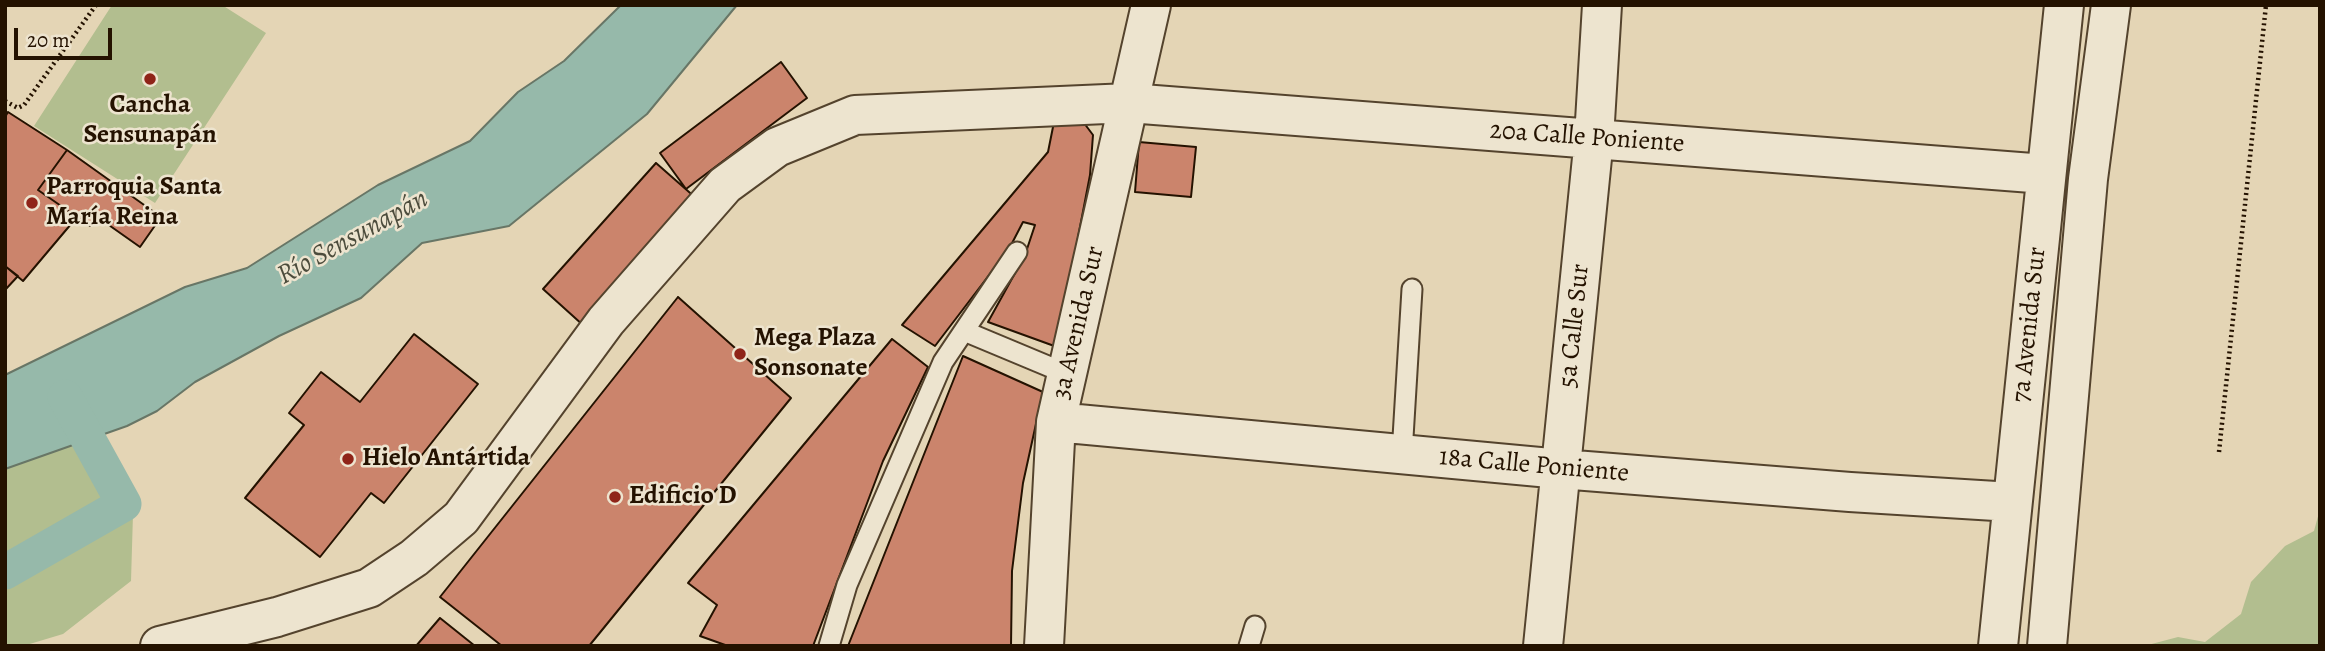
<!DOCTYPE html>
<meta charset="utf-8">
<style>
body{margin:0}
#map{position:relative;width:2325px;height:651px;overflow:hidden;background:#e4d5b5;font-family:Alegreya,serif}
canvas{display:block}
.frame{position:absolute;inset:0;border:7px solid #241200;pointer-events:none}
.scale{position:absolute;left:14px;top:28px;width:98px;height:32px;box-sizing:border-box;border:4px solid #241200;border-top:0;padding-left:9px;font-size:21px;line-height:24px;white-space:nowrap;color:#241200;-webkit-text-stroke:5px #ede4cf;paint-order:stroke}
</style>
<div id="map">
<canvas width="2325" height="651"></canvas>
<div class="frame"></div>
<div class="scale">20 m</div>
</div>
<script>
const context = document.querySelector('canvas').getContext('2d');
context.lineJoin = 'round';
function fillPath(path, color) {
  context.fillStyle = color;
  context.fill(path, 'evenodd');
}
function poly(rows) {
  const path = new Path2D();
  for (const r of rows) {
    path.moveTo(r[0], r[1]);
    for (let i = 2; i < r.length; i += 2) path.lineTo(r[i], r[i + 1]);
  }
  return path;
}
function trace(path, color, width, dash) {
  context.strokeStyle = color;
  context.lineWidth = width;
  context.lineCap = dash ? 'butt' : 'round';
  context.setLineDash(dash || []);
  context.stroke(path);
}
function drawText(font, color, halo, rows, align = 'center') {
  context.font = font + ' Alegreya,serif';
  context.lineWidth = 5;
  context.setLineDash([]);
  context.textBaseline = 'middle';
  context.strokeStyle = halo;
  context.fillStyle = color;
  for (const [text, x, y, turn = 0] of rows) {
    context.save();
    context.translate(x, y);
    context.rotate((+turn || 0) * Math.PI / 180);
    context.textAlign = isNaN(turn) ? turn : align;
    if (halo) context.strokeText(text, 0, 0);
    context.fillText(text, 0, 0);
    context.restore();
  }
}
fillPath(poly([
 [112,5,222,5,266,33,155,203,34,126],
 [80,442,111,501,5,563,5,469],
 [2320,509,2320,646,2144,646,2178,637,2205,642,2241,614,2251,582,2285,546,2314,531],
 [133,514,131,581,63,634,23,646,5,646,5,578]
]), '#b2be8f');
const water = poly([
 [621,5,737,5,647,114,509,226,422,243,361,298,279,336,195,382,157,411,127,426,5,469,5,375,185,287,247,268,378,185,470,141,518,92,564,61,621,5]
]);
fillPath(water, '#96b9aa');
trace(water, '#687666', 2);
trace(poly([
 [5,572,124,504,65,397]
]), '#96b9aa', 35);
const building = poly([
 [781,62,807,98,686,189,660,153,781,62],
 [8,112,67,150,38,190,77,217,23,281,5,266,5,117,8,112],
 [1054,122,1084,123,1093,135,1090,175,1057,347,988,322,1025,255,1035,225,1023,222,1009,249,935,346,902,325,1048,152,1054,122],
 [1139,142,1196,147,1191,197,1135,192,1139,142],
 [67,150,161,217,140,247,96,216,90,226,38,190,67,150],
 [656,163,697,199,584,326,543,289,656,163],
 [5,266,18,276,5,290,5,266],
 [678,297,791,398,589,646,502,646,440,597,678,297],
 [414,334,478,384,384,503,371,493,320,557,245,498,304,425,289,413,321,372,360,402,414,334],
 [892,339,928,367,883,461,813,646,728,646,700,636,717,605,688,583,892,339],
 [963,356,1043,392,1023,483,1012,571,1011,646,848,646,963,356],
 [440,618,475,646,416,646,440,618]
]);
fillPath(building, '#cb846c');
trace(building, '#241200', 2);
const lane = poly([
 [964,331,1067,374],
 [1402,454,1412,289],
 [829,646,847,585,943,362,1017,252],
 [1249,646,1255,626]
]);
const street = poly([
 [1056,422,1561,469,1850,492,2012,502],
 [160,646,277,617,369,588,414,558,461,518,606,321,725,185,777,147,855,115,1129,103,2045,174],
 [1044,646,1056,422,1151,5],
 [1543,646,1594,138,1602,5],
 [1998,646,2064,5],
 [2047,646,2088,179,2111,5]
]);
trace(lane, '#54432d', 23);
trace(street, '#54432d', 42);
trace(poly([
 [5,101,18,108,24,105,96,5],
 [2219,452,2266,5]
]), '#241200', 4.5, [2, 3.5]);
trace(lane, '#ede4cf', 19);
trace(street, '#ede4cf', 38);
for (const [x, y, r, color] of [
 [150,79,7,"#8f2418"],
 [32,203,7,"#8f2418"],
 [740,354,7,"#8f2418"],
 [348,459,7,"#8f2418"],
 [615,497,7,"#8f2418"]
]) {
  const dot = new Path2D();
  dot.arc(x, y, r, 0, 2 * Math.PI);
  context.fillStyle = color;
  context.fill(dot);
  trace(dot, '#ede4cf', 2.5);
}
drawText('bold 26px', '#241200', '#ede4cf', [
 ["Cancha",150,106,"center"],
 ["Sensunapán",150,136,"center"],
 ["Parroquia Santa",46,188],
 ["María Reina",46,218],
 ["Mega Plaza",754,339],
 ["Sonsonate",754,369],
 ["Hielo Antártida",362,459],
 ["Edificio D",629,497]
], 'left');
drawText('26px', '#241200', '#ede4cf', [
 ["20a Calle Poniente",1587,138,4],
 ["3a Avenida Sur",1079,323,-77],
 ["7a Avenida Sur",2030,325,-84],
 ["5a Calle Sur",1575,326,-84],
 ["18a Calle Poniente",1534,466,5]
]);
drawText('italic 28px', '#4c4c3c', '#ede4cf', [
 ["Río Sensunapán",353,238,-29]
]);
</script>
